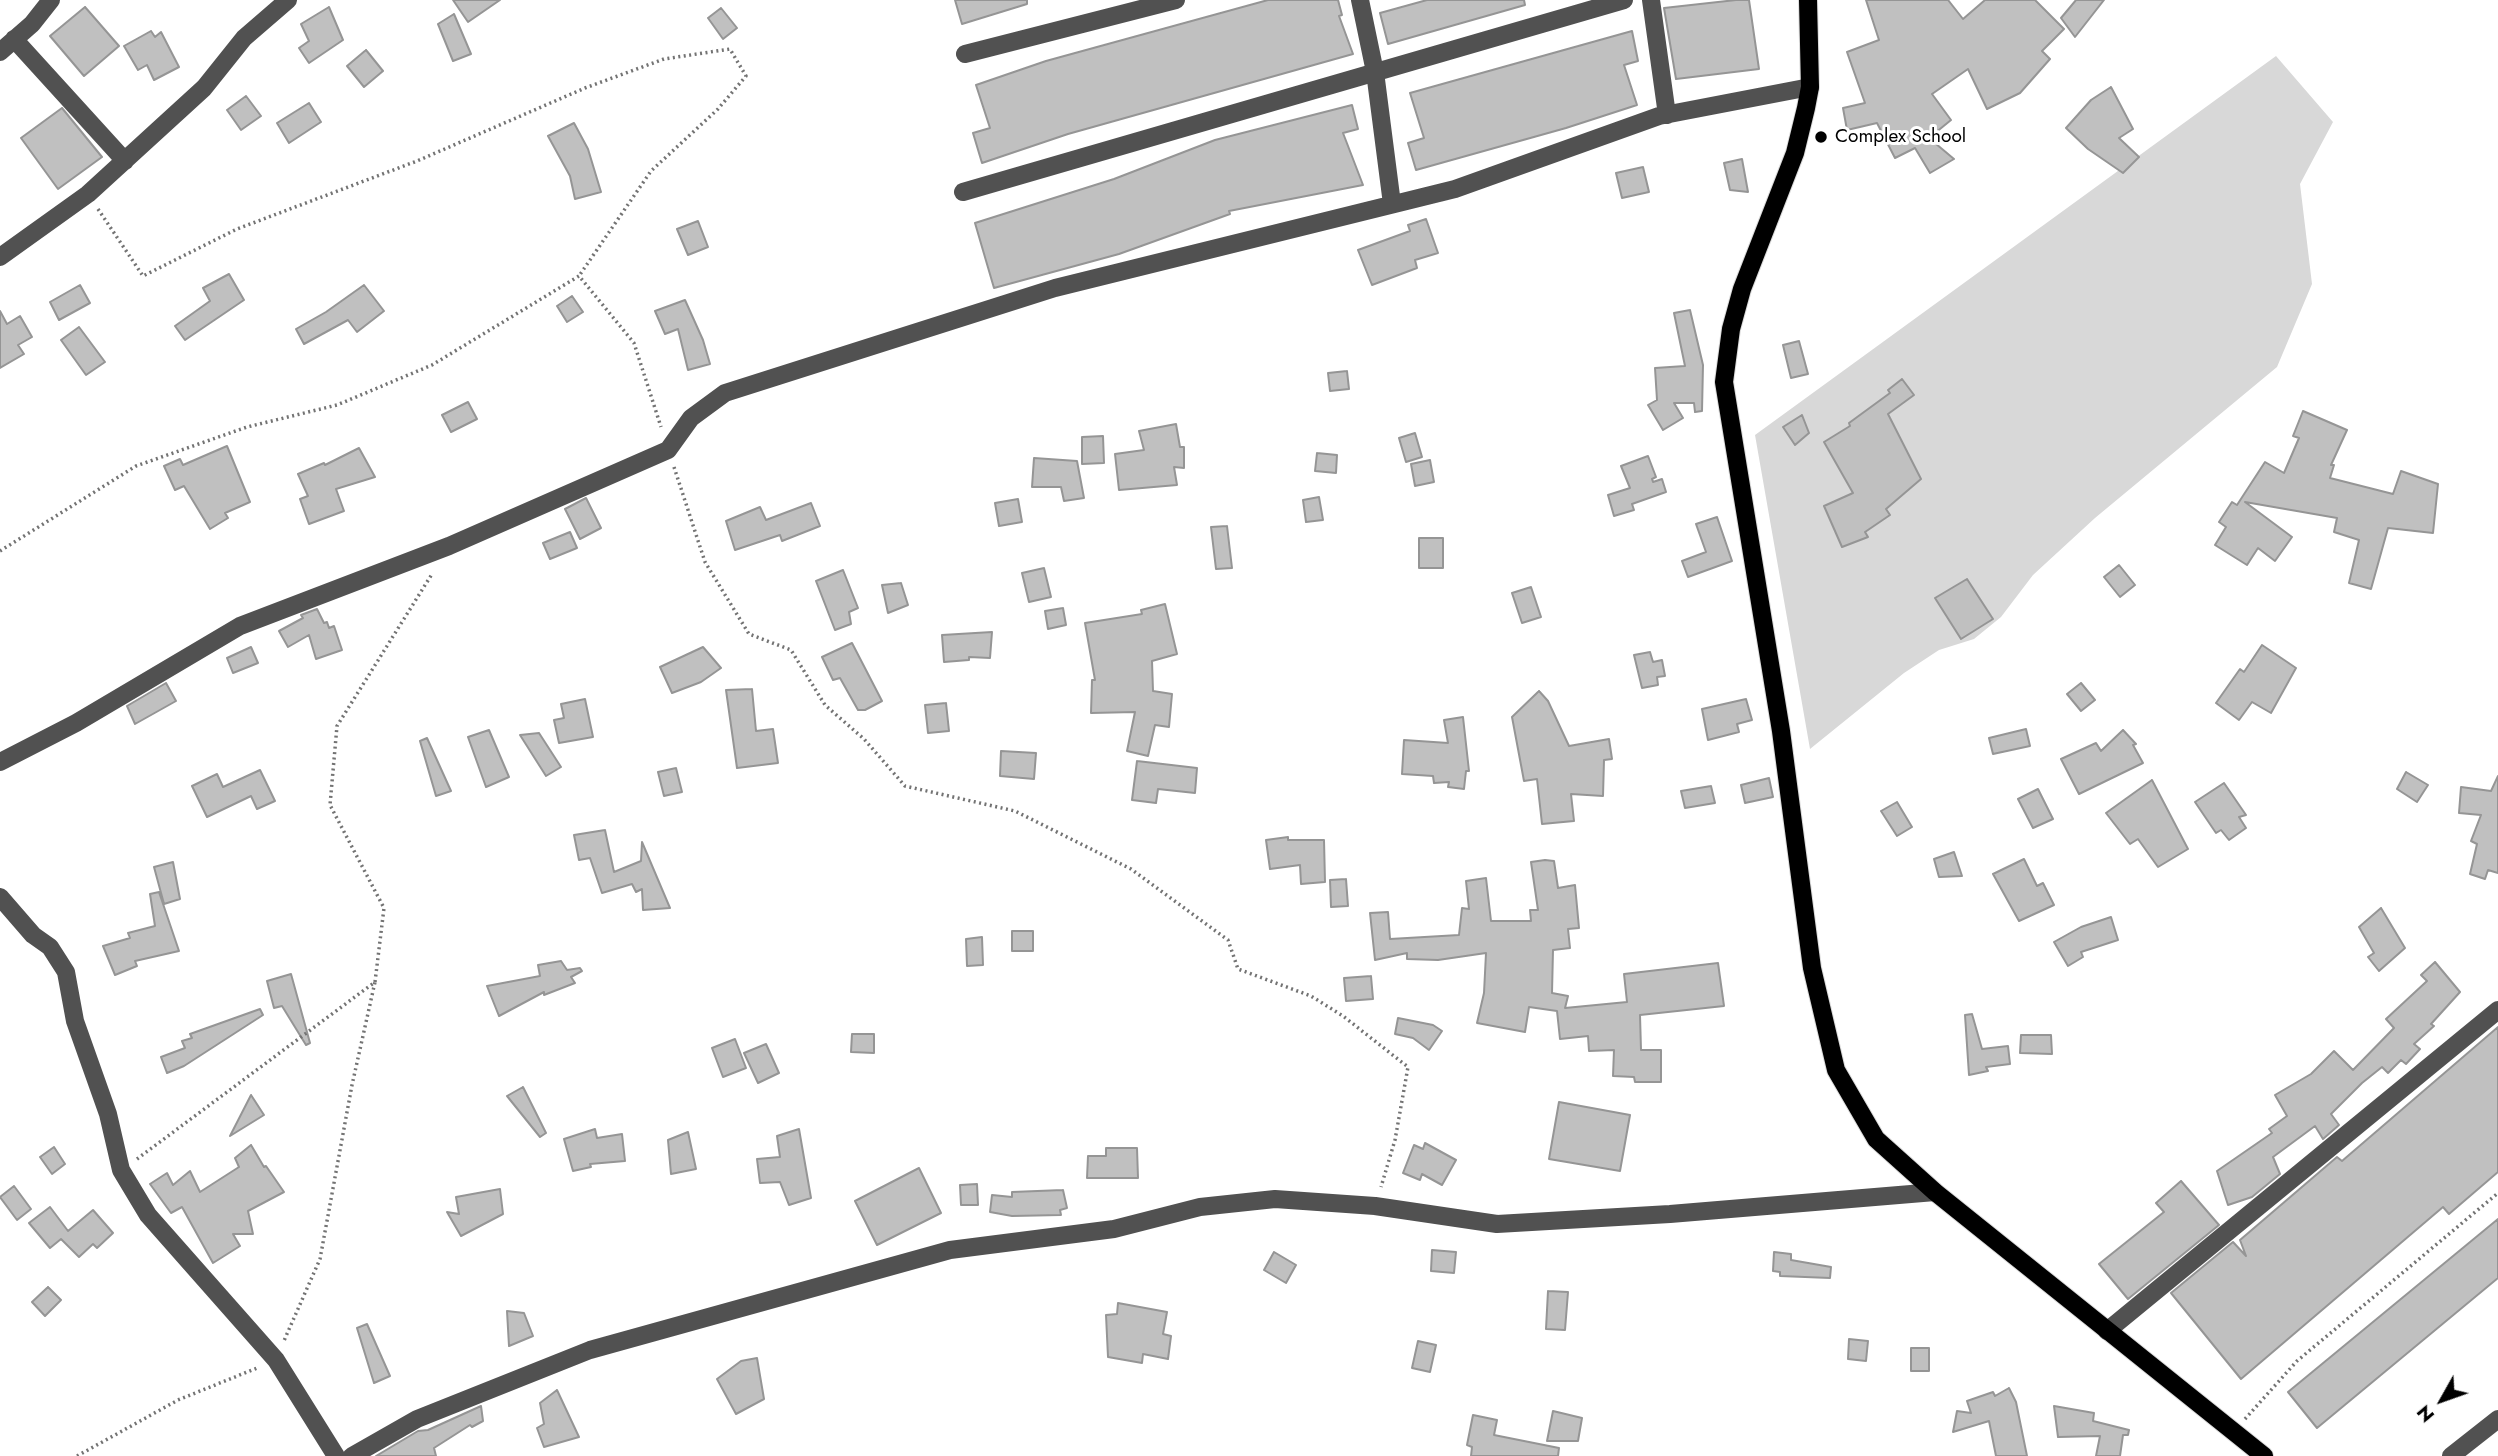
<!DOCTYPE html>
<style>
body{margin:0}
#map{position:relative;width:2498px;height:1456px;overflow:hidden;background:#fff;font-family:Jost,sans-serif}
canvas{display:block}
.north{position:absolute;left:2407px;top:1365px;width:70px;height:70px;-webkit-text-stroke:5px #fff;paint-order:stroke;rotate:230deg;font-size:19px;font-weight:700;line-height:28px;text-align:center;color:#000}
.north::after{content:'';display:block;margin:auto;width:24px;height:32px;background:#000;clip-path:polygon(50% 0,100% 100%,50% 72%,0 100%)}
</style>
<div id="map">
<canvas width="2498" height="1456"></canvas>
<div class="north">N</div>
</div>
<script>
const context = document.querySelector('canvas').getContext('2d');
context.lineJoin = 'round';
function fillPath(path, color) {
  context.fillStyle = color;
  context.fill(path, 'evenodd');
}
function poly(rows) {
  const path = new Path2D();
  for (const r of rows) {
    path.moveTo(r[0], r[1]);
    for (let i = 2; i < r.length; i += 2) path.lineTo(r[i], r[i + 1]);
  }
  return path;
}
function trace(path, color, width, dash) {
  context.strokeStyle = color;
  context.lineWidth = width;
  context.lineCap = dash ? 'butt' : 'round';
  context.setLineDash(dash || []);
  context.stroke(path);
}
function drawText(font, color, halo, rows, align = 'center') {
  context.font = font + ' Jost,sans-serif';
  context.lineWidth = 6;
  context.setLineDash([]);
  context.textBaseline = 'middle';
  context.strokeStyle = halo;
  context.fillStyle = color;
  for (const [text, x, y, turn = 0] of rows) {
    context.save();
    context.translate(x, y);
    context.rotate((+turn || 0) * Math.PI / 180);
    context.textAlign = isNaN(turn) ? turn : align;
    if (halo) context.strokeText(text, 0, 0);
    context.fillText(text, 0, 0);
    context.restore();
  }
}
fillPath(poly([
 [2276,56,2333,122,2300,184,2312,284,2277,367,2095,518,2033,575,2001,617,1974,639,1939,650,1904,673,1810,749,1755,435]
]), '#d8d8d8');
const building = poly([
 [453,0,500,0,468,22,453,0],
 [955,0,1027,0,1027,4,962,24,955,0],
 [1268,0,1338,0,1342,15,1339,16,1353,54,1068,134,982,163,973,133,990,128,976,85,1046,61,1268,0],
 [1427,0,1524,0,1525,5,1388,44,1380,13,1427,0],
 [1736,0,1749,0,1759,69,1676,79,1664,8,1736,0],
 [1866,0,1948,0,1963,19,1985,0,2035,0,2064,29,2042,51,2050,59,2020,93,1987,109,1968,69,1932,94,1951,120,1929,138,1954,159,1930,173,1915,148,1895,158,1877,123,1847,130,1843,108,1865,103,1847,52,1879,40,1866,0],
 [2076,0,2104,0,2075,37,2061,18,2076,0],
 [85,7,119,46,84,76,50,36,85,7],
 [329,7,343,40,309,63,299,48,309,41,301,24,329,7],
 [721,8,737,28,723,39,708,18,721,8],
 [454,14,471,54,453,61,438,24,454,14],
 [151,31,155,37,161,32,179,67,154,80,147,65,138,70,124,46,151,31],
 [1632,31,1638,61,1624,65,1637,105,1566,128,1416,170,1408,143,1424,138,1410,93,1632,31],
 [366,50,383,71,364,87,347,66,366,50],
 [2111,87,2133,129,2119,138,2139,157,2123,173,2088,149,2066,128,2091,100,2111,87],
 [246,96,261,116,241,130,227,110,246,96],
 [309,103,321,122,289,143,277,123,309,103],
 [1352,105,1358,129,1343,133,1363,185,1229,211,1230,214,1119,254,994,288,975,223,1114,179,1215,140,1352,105],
 [62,108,102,157,58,189,21,138,62,108],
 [574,123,588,149,601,192,575,199,570,176,548,136,574,123],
 [1742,159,1748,192,1730,190,1724,163,1742,159],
 [1643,167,1649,192,1622,198,1616,173,1643,167],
 [1426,219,1438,253,1415,260,1417,268,1372,285,1358,250,1410,231,1408,225,1426,219],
 [698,221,708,247,688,255,677,229,698,221],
 [229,274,244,300,185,340,175,326,210,301,203,288,229,274],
 [80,285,90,303,59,320,50,302,80,285],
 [364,285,384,311,357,332,348,320,304,344,296,329,326,312,364,285],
 [572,296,583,312,567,322,557,306,572,296],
 [685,300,703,340,710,364,688,370,678,329,665,334,655,311,685,300],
 [1690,310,1703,365,1702,411,1695,412,1694,403,1674,403,1683,418,1663,430,1648,405,1657,400,1655,368,1685,366,1674,313,1690,310],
 [0,311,7,324,20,316,32,337,18,345,24,354,0,368,0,311],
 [79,327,105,362,86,375,61,340,79,327],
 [1799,341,1808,374,1791,378,1783,345,1799,341],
 [1347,371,1349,389,1330,391,1328,373,1347,371],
 [1902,379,1914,395,1888,414,1921,479,1886,509,1890,515,1865,532,1868,537,1842,547,1824,506,1853,493,1824,442,1850,426,1849,423,1890,393,1888,390,1902,379],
 [468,402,477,419,451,432,442,415,468,402],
 [2303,411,2347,430,2331,465,2334,465,2330,478,2393,494,2401,471,2438,484,2433,533,2388,528,2371,589,2349,583,2359,540,2334,532,2337,518,2245,502,2292,537,2275,561,2258,548,2247,565,2215,545,2226,527,2219,522,2232,502,2237,505,2265,462,2284,473,2299,438,2293,436,2303,411],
 [1802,415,1809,433,1795,445,1783,427,1802,415],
 [1176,424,1180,447,1184,447,1184,468,1174,467,1177,485,1119,490,1115,454,1144,450,1139,431,1176,424],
 [1415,433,1422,457,1406,462,1399,438,1415,433],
 [1103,436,1104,463,1082,464,1082,437,1103,436],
 [227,446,250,502,225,513,228,518,210,529,184,486,175,490,164,466,180,459,183,465,227,446],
 [359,448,375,477,336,489,344,511,309,524,300,499,308,496,298,474,324,463,325,465,359,448],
 [1317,453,1337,455,1336,473,1315,471,1317,453],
 [1648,456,1656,477,1652,479,1653,482,1662,479,1666,492,1632,504,1634,510,1614,516,1608,495,1630,488,1621,466,1648,456],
 [1034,458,1077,461,1084,498,1064,501,1061,487,1032,487,1034,458],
 [1430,460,1434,482,1415,486,1411,464,1430,460],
 [1319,497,1323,520,1306,522,1303,500,1319,497],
 [586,498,601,528,580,539,565,509,586,498],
 [1018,499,1022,522,999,526,995,503,1018,499],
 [811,503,820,526,782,541,780,535,735,550,726,521,760,507,766,520,811,503],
 [1717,517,1732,561,1688,577,1682,561,1706,552,1696,524,1717,517],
 [1227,526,1232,568,1216,569,1211,527,1227,526],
 [570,532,577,548,550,559,543,543,570,532],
 [1419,538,1443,538,1443,568,1419,568,1419,538],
 [2119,565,2135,585,2120,597,2104,577,2119,565],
 [1044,568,1051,597,1029,602,1022,573,1044,568],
 [843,570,858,608,849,612,851,624,835,630,816,581,843,570],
 [1967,579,1993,619,1961,639,1935,598,1967,579],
 [901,583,908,605,888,613,882,585,901,583],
 [1531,587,1541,617,1522,623,1512,593,1531,587],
 [1165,604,1177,654,1152,661,1153,691,1172,694,1169,727,1155,725,1148,756,1127,751,1135,712,1091,713,1092,680,1095,680,1085,623,1142,614,1141,610,1165,604],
 [1063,608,1066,625,1048,629,1045,611,1063,608],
 [317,609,324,623,327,622,329,628,334,626,342,650,316,659,309,635,288,647,279,631,303,618,301,615,317,609],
 [992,632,990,658,969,657,969,660,944,662,942,635,992,632],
 [852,643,882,701,865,710,858,710,840,678,833,680,822,657,852,643],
 [2262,645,2296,668,2271,713,2252,702,2239,720,2216,703,2240,669,2244,672,2262,645],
 [251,647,258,663,233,673,227,658,251,647],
 [703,647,721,668,701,682,672,693,660,667,703,647],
 [1650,652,1653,662,1662,660,1665,676,1657,677,1658,685,1642,688,1634,655,1650,652],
 [166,683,176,701,135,724,127,706,166,683],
 [2081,683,2095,700,2081,711,2067,694,2081,683],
 [752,689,756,731,773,729,778,763,737,768,726,690,752,689],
 [1539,691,1548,701,1569,746,1609,739,1612,759,1604,760,1603,796,1571,794,1574,821,1542,824,1537,779,1524,781,1512,717,1539,691],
 [585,699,593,737,559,743,554,720,564,718,561,704,585,699],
 [1746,699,1752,720,1737,724,1739,732,1708,740,1702,709,1746,699],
 [946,703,949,731,928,733,925,705,946,703],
 [1463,717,1469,771,1466,771,1464,789,1448,787,1449,782,1434,783,1433,776,1402,774,1404,740,1448,743,1444,720,1463,717],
 [2026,729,2030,746,1993,754,1989,738,2026,729],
 [489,730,509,777,486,787,468,737,489,730],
 [2123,730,2136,744,2133,745,2143,763,2079,794,2061,759,2096,743,2101,751,2123,730],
 [539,733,561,767,546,776,520,735,539,733],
 [427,738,451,791,436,796,420,741,427,738],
 [1001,751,1036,753,1034,779,1000,776,1001,751],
 [1137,761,1197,768,1195,793,1158,789,1156,803,1132,800,1137,761],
 [676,768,682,792,664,796,658,772,676,768],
 [260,770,275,801,257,809,251,796,207,817,192,786,217,774,223,787,260,770],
 [2406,772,2428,785,2417,802,2397,789,2406,772],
 [2498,776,2498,873,2488,870,2485,879,2470,874,2477,844,2471,841,2481,815,2459,813,2461,787,2491,791,2498,776],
 [1769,778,1773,797,1745,803,1741,785,1769,778],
 [2152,780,2188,849,2158,867,2138,839,2130,844,2106,813,2152,780],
 [2224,783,2246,815,2239,817,2246,828,2229,840,2221,830,2216,833,2195,802,2224,783],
 [1711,786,1715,803,1685,808,1681,791,1711,786],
 [2038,789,2053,819,2033,828,2018,799,2038,789],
 [1897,802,1912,827,1897,836,1881,811,1897,802],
 [605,830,614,872,641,861,642,842,670,908,643,910,642,889,636,892,632,884,602,893,590,858,579,860,574,835,605,830],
 [1288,837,1288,840,1324,840,1325,882,1301,884,1300,865,1270,869,1266,840,1288,837],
 [1954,852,1962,876,1939,877,1934,859,1954,852],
 [2024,859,2037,886,2043,883,2054,905,2019,921,1993,874,2024,859],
 [1545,860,1554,861,1558,888,1575,885,1579,928,1568,929,1570,948,1553,950,1552,993,1568,996,1565,1008,1627,1002,1624,974,1718,963,1724,1006,1640,1015,1641,1050,1661,1050,1661,1082,1635,1082,1634,1077,1613,1076,1614,1050,1589,1051,1588,1036,1560,1039,1557,1011,1529,1007,1525,1032,1477,1023,1484,993,1486,953,1438,960,1407,959,1407,953,1375,960,1370,913,1388,912,1390,939,1459,935,1462,908,1469,909,1466,881,1486,878,1491,921,1531,921,1530,910,1538,910,1531,862,1545,860],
 [173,862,180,899,164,904,154,867,173,862],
 [1346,879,1348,906,1331,907,1330,880,1346,879],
 [159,892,179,951,135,961,137,966,115,975,103,946,130,938,128,933,155,926,150,894,159,892],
 [2381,908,2405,948,2379,971,2368,957,2374,953,2359,927,2381,908],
 [2111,917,2118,940,2081,952,2083,957,2068,966,2054,942,2081,927,2111,917],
 [1012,931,1033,931,1033,951,1012,951,1012,931],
 [982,937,983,965,967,966,966,939,982,937],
 [561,961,567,970,580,968,582,971,571,977,575,983,544,995,544,992,499,1016,487,986,540,976,538,965,561,961],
 [2435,962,2460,992,2431,1024,2434,1026,2414,1044,2420,1049,2406,1064,2401,1060,2388,1073,2382,1067,2362,1083,2331,1114,2339,1125,2323,1139,2315,1126,2273,1157,2280,1174,2252,1197,2228,1205,2217,1171,2272,1133,2269,1129,2287,1116,2275,1095,2311,1074,2334,1051,2353,1070,2394,1028,2386,1019,2427,981,2421,975,2435,962],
 [291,974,310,1043,306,1045,282,1006,274,1008,267,981,291,974],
 [1371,976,1373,999,1346,1001,1344,978,1371,976],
 [260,1009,263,1015,184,1066,167,1073,161,1057,185,1048,182,1041,192,1038,190,1034,260,1009],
 [1972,1014,1982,1049,2008,1046,2010,1064,1986,1067,1988,1071,1969,1075,1965,1015,1972,1014],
 [1398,1018,1433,1025,1442,1031,1429,1050,1413,1038,1395,1034,1398,1018],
 [2498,1027,2498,1172,2449,1214,2443,1207,2241,1379,2171,1293,2233,1242,2246,1256,2240,1240,2337,1157,2342,1161,2498,1027],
 [852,1034,874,1034,874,1053,851,1052,852,1034],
 [2021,1035,2051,1035,2052,1054,2020,1053,2021,1035],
 [735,1039,746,1068,723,1077,712,1048,735,1039],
 [766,1044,779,1073,758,1083,744,1053,766,1044],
 [523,1087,546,1133,540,1137,507,1096,523,1087],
 [251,1095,264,1115,230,1136,251,1095],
 [1559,1102,1630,1115,1620,1171,1549,1159,1559,1102],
 [595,1129,597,1138,622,1134,625,1161,590,1164,591,1167,573,1171,564,1139,595,1129],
 [799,1129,811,1198,789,1205,780,1182,760,1183,757,1159,780,1157,777,1136,799,1129],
 [688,1132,696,1169,671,1174,668,1140,688,1132],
 [1425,1143,1456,1160,1442,1185,1422,1174,1420,1180,1403,1173,1414,1145,1423,1149,1425,1143],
 [251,1145,264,1167,266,1166,284,1192,248,1211,253,1234,233,1234,240,1246,213,1263,182,1207,171,1213,150,1184,167,1173,173,1185,190,1171,200,1192,239,1167,235,1158,251,1145],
 [54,1147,65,1164,52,1174,40,1157,54,1147],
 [1106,1148,1137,1148,1138,1178,1087,1178,1088,1156,1106,1156,1106,1148],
 [919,1168,941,1213,877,1245,855,1201,919,1168],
 [2181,1181,2219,1225,2128,1299,2099,1264,2164,1212,2156,1203,2181,1181],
 [977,1184,978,1205,961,1205,960,1185,977,1184],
 [14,1186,31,1209,17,1220,0,1197,14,1186],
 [500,1189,503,1214,461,1236,447,1212,459,1214,456,1197,500,1189],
 [1063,1190,1067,1208,1060,1210,1061,1215,1012,1216,990,1212,992,1195,1012,1197,1012,1192,1063,1190],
 [50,1207,68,1231,93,1210,113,1233,97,1248,93,1244,79,1257,61,1239,50,1248,29,1223,50,1207],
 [2498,1219,2498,1278,2317,1428,2288,1392,2498,1219],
 [1432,1250,1456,1252,1454,1273,1431,1271,1432,1250],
 [1274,1252,1296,1265,1286,1283,1264,1270,1274,1252],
 [1774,1252,1791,1254,1791,1260,1831,1267,1830,1278,1780,1276,1780,1272,1773,1271,1774,1252],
 [48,1287,61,1300,45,1316,32,1302,48,1287],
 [1548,1291,1568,1292,1565,1330,1546,1329,1548,1291],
 [1118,1303,1167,1312,1163,1334,1171,1336,1168,1359,1143,1354,1142,1363,1108,1357,1106,1315,1117,1314,1118,1303],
 [507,1311,524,1313,533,1336,509,1346,507,1311],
 [367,1324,390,1376,374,1383,357,1328,367,1324],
 [1849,1339,1868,1341,1866,1361,1848,1359,1849,1339],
 [1418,1341,1436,1345,1430,1372,1412,1368,1418,1341],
 [1911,1348,1929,1348,1929,1371,1911,1371,1911,1348],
 [757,1358,764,1399,736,1414,717,1379,741,1361,757,1358],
 [2009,1388,2016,1402,2027,1456,1996,1456,1989,1421,1953,1432,1957,1411,1971,1413,1967,1401,1993,1392,1995,1396,2009,1388],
 [557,1390,579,1437,544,1447,537,1428,544,1424,540,1403,557,1390],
 [481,1406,483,1421,472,1427,470,1425,434,1448,436,1456,376,1456,418,1431,428,1430,481,1406],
 [2054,1406,2094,1413,2093,1421,2129,1430,2128,1435,2123,1435,2120,1456,2096,1456,2100,1436,2058,1437,2054,1406],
 [1553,1411,1582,1418,1578,1441,1547,1441,1553,1411],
 [1473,1415,1497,1420,1494,1435,1559,1448,1558,1456,1471,1456,1472,1447,1467,1445,1473,1415]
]);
fillPath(building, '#c0c0c0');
trace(building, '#959595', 2);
const major = poly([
 [1808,0,1810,87,1806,108,1795,153,1742,289,1731,329,1724,382,1781,731,1812,968,1836,1070,1876,1139,1935,1192,2264,1456]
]);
trace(major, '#dbdbdb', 20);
trace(poly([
 [98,209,143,276,237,229,417,161,585,88,664,59,730,49,746,76,718,109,651,171,579,276],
 [674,467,705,562,749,634,791,650,825,705,864,739,905,786,1015,811,1131,869,1228,940,1238,969,1311,996,1343,1016,1408,1067,1395,1140,1381,1187],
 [0,551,136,466,247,427,337,405,432,365,579,276,634,343,661,427],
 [375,982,384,908,330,805,337,726,432,574],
 [137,1159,375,982,352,1085,320,1259,283,1343],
 [2245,1419,2297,1361,2498,1193],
 [77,1456,178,1400,257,1368]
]), '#737373', 3.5, [2, 3.5]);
trace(poly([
 [1360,0,1375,72,1392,204],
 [1651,0,1667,115],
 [14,39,125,161],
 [0,52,32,24,51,0],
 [965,54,1176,0],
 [963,192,1624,0],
 [0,257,88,194,204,88,244,38,288,0],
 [0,762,76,723,240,626,449,546,668,450,691,418,725,393,1055,288,1455,189,1659,116,1810,87],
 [0,897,33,935,50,947,66,972,75,1021,108,1114,121,1170,148,1215,276,1360,336,1456],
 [2107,1331,2498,1010],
 [352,1456,417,1419,590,1350,950,1250,1114,1229,1200,1207,1275,1199,1375,1206,1497,1224,1670,1214,1935,1192],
 [2451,1456,2498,1419]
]), '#515151', 18);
trace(major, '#000', 18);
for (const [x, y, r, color] of [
 [1821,137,7,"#000"]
]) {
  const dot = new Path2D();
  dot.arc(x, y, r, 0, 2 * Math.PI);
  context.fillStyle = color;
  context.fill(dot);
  trace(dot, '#fff', 2.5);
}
drawText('19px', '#000', '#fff', [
 ["Complex School",1835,137]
], 'left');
</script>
